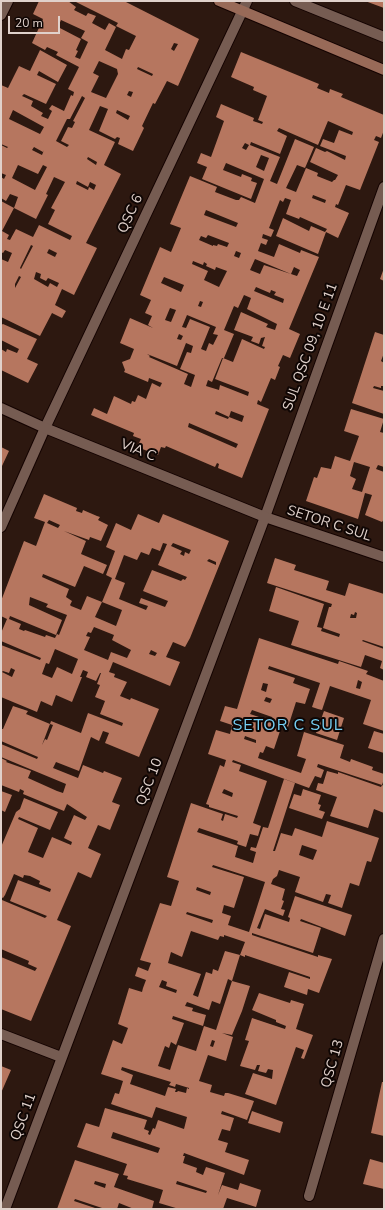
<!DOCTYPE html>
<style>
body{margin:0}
#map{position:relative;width:385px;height:1210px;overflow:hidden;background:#2d1810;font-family:"Nunito Sans",sans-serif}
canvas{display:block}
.frame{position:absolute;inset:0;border:2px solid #e0d1cb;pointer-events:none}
.scale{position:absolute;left:8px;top:16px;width:52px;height:18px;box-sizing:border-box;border:2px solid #e0d1cb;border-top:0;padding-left:5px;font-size:12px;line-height:14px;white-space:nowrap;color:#e0d1cb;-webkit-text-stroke:3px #0f0604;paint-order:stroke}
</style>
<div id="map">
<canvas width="385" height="1210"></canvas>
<div class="frame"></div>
<div class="scale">20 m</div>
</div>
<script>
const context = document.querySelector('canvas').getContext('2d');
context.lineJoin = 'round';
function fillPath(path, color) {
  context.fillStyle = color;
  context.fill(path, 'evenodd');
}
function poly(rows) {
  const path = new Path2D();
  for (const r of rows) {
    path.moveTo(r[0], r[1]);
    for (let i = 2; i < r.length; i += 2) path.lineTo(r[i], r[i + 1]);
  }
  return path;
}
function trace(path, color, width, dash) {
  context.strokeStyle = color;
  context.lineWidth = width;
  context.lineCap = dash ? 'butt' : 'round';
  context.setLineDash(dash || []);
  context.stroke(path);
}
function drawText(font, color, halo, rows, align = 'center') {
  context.font = font + ' "Nunito Sans",sans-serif';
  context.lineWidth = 4;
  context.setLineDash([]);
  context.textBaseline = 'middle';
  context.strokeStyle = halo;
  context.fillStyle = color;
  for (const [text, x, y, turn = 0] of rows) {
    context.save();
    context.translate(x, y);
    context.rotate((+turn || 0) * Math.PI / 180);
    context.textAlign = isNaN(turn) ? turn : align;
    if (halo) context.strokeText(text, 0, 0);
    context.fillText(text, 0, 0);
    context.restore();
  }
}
fillPath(poly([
 [39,1,68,1,76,7,74,10,86,16,88,13,96,16,92,23,105,30,109,23,116,27,105,50,122,59,126,49,129,50,136,36,116,26,118,23,74,1,124,1,199,39,178,86,167,81,155,104,153,103,142,126,144,128,133,151,118,144,120,138,117,137,115,139,99,131,108,109,100,106,89,130,115,142,104,165,121,174,86,243,97,248,74,295,62,289,55,305,66,311,62,318,52,313,40,336,1,317,1,259,8,262,12,253,5,250,3,253,1,252,1,201,14,208,2,231,9,235,7,239,10,240,16,229,33,237,39,225,70,240,72,236,48,224,55,210,51,208,65,182,54,177,46,194,48,195,36,219,14,208,18,197,10,194,6,201,1,198,1,177,4,179,6,175,1,173,1,145,7,148,8,147,1,144,1,85,8,88,19,66,30,71,40,50,67,65,58,82,39,71,37,75,56,84,46,104,24,94,22,96,33,101,31,106,43,113,41,116,48,119,52,111,49,109,52,105,64,111,71,95,73,96,74,92,68,89,79,67,56,55,58,52,47,47,45,50,32,43,43,19,33,14],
 [61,20,85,31,81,38,88,42,80,59,75,57,78,51,76,50,81,39,58,27],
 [174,43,178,44,174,51,171,49],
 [99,61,117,69,118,74,106,98,91,92,99,76,93,73],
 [138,67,153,74,152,76,137,69],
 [129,91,133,92,131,97,127,95],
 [82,96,85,98,73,121,75,122,72,128,68,127,61,141,69,145,67,147,56,141,67,119,70,119],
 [13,110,44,127,40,134,9,119],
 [117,110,130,116,128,120,116,113],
 [34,147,43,152,44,150,42,155,32,150],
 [88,157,97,162,96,165,87,159],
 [18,165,38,174,43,165,47,167,35,190,12,178],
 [77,181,88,187,90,182,96,185,94,190,89,187,88,190,76,184],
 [31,245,33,246,21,269,20,268],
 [49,249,57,253,55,257,47,253],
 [36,272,41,274,40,278,46,281,48,278,59,283,57,287,50,283,48,287,34,279],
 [19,276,21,277,15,288,15,284],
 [365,1,384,1,384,8],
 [241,52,319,84,317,88,329,93,330,89,343,94,341,97,384,115,384,130,381,138,376,136,374,140,379,142,360,190,346,185,338,205,336,204,335,207,349,213,338,238,326,232,318,254,276,236,283,218,309,231,311,226,325,232,327,229,300,217,299,219,286,214,291,200,285,198,283,202,280,200,269,228,274,230,271,237,263,234,262,238,268,240,266,245,261,243,258,251,274,257,279,244,300,253,301,250,319,257,289,329,300,334,290,358,283,355,278,366,280,367,275,380,271,378,261,402,258,400,257,404,269,409,242,478,218,468,219,464,217,463,215,467,166,446,165,448,161,447,158,455,137,447,141,439,133,436,134,433,91,415,94,408,107,414,114,396,131,404,132,401,135,402,138,395,146,399,152,383,160,387,162,383,149,378,148,382,124,372,125,370,122,362,130,359,134,349,120,343,130,318,153,328,148,325,152,316,145,313,151,300,140,295,160,247,171,252,181,228,170,224,190,176,217,187,215,192,236,200,239,200,241,197,255,203,264,179,226,163,223,170,241,177,242,174,252,178,251,181,257,183,251,199,202,179,207,167,197,163,201,153,211,157,224,121,216,117,221,104,254,118,253,121,262,124,263,122,258,120,267,96,253,90,254,87,231,77],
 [328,121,353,132,352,135,339,130,334,143,323,139,320,146,346,156,345,160,327,151,325,152,316,148,310,162,338,175,335,180,334,180,332,182,317,176,318,173,306,168,296,192,286,188,297,165,305,168,314,147,295,139,277,184,270,181,280,157,250,145,251,142,280,154,287,136,277,131,279,128,318,145],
 [245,143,249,145,246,150,242,148],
 [261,155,269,158,264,171,256,167],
 [313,195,326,200,325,203,312,198],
 [206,210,238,223,236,227,204,215],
 [208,235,229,243,227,247,218,244,217,246,213,245,213,246,199,240,201,236,206,238],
 [236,251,241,253,239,258,234,256],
 [255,259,291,274,294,267,300,270,297,276,264,265,260,274,250,270],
 [193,261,203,265,204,262,207,264,206,266,215,270,216,267,227,271,219,287,204,280,208,271,192,264],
 [164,277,184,285,181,292,161,283],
 [256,287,270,293,271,290,276,292,274,295,284,299,283,303,254,291],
 [244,295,251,298,247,309,277,324,275,330,266,327,268,324,241,312,234,330,253,337,251,341,259,344,261,338,265,337,262,346,265,347,264,349,242,339,233,362,223,358,215,379,249,392,248,396,220,385,219,390,206,386,208,380,212,382,222,358,224,358,234,334,224,330,234,306,238,308],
 [200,301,203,302,201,307,198,306],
 [170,308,176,310,171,322,165,320],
 [187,315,216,327,213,334,218,335,213,345,209,343,206,351,201,349,210,327,190,319,186,328,182,327],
 [179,334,183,336,181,340,177,339],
 [186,343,193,346,191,353,187,352,180,369,195,375,191,387,184,384,188,374,149,357,150,356,147,354,177,366],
 [216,411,229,417,228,419,215,414],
 [231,411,244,416,242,422,229,417],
 [189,423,238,444,236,448,188,427],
 [384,268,384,281,380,279],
 [3,324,37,339,27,359,38,364,28,383,1,370,1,349,6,352,7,349,17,353,19,349,1,340,1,325],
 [375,332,384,335,384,353,381,361,384,363,384,386,381,386,381,388,374,386,373,388,384,391,384,414,352,403],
 [351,409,384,419,380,432,384,433,384,467,378,465,376,469,384,472,384,519,382,522,365,515,372,495,365,493,358,519,306,501,314,477,317,478,321,467,331,469,335,456,350,461,359,436,344,431],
 [354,462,370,467,362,492,352,489,356,479,350,476],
 [1,447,9,451,2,466,1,465],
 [44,494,77,508,76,511,82,513,83,510,97,516,100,517,98,520,108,525,101,541,90,537,89,540,64,531,86,541,81,554,107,565,103,574,84,566,75,587,43,574,42,577,69,589,66,597,72,601,70,605,71,606,81,610,87,596,102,602,95,617,116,626,122,610,102,602,112,578,106,575,115,551,106,547,116,523,131,530,138,514,159,523,163,514,229,541,190,638,185,647,173,642,166,657,180,662,170,686,113,662,109,672,115,674,114,677,127,682,120,696,130,700,131,698,159,709,139,757,105,743,109,733,103,731,99,741,91,737,79,771,56,762,53,768,78,778,83,765,103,773,104,771,122,778,112,802,120,805,110,830,98,825,88,848,101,854,91,878,78,872,57,920,71,926,31,1021,1,1009,1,957,35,971,37,968,28,964,29,961,1,949,1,903,2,900,45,918,47,916,10,901,18,880,50,892,51,889,39,884,40,881,30,876,24,875,23,878,14,874,5,895,3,898,1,897,1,847,16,812,20,809,24,798,58,812,50,830,19,817,18,819,38,828,28,852,43,858,52,837,71,845,72,842,64,838,74,815,85,820,87,817,67,804,64,811,23,794,24,791,20,789,19,792,1,785,1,758,7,761,6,762,31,771,28,778,57,791,63,793,66,784,1,757,1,744,37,759,38,757,1,741,1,729,3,729,13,706,28,711,26,714,50,724,51,721,81,733,88,713,122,726,123,723,100,714,105,701,95,697,100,685,97,684,101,673,100,673,96,681,86,677,88,672,83,670,80,677,82,677,72,702,56,695,52,706,41,701,37,712,1,697,1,645,40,660,41,658,1,641,1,633,7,619,1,616,1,601,24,541,36,546,45,522,34,518],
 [49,520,60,525,58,528,47,523],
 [163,543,167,544,158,565,187,577,185,580,183,579,181,581,152,570,143,591,168,601,165,607,141,598,139,603,148,606,146,610,119,599,125,583,115,579,124,555,137,560,141,552,149,555,152,548,160,551],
 [173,543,191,550,189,554,185,552,184,556,180,554,182,551,171,546],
 [209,559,216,562,216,565,207,561],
 [30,597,48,604,46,607,67,615,59,635,57,634,55,638,46,635,45,637,25,630,24,631,19,629,21,624,9,619,10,616,56,635,62,620,29,605],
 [94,627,114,635,112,640,131,650,127,658,111,652,108,660,84,650,90,637,86,636,88,632,91,633],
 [55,649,78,659,72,674,57,667,52,678,42,674,46,663,49,664],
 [151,650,157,653,155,656,149,654],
 [11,668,15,670,12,677,2,672,3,671,9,673],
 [50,724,53,725,47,740,45,739,42,745],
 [275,558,296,565,294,570,329,581,326,590,345,596,349,583,384,594,384,647,363,640,362,641,384,649,384,670,380,668,382,661,365,655,361,667,291,645,299,621,269,611,276,587,324,604,317,627,322,628,321,631,339,637,340,634,323,628,329,607,331,607,332,604,267,583],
 [355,612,357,613,356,618,350,618,351,614,354,615],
 [259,638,338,664,339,661,368,671,366,674,384,681,384,731,363,724,371,700,330,686,322,710,318,709,312,707,320,683,269,666,268,669,295,678,293,683,310,689,305,704,296,702,288,727,282,725,274,749,266,746,263,753,260,752,258,758,301,773,306,759,297,756,304,732,344,745,340,758,350,762,351,759,373,767,372,770,384,774,384,779,382,785,318,764,317,767,324,770,321,778,315,776,309,788,233,760,232,762,241,765,239,771,267,781,253,823,261,826,258,836,250,834,246,847,237,844,238,841,199,828,197,832,238,846,235,857,253,863,256,852,250,850,251,847,256,848,263,827,268,828,284,779,295,783,273,851,275,851,281,833,292,836,295,828,322,837,327,821,379,838,371,862,367,861,359,886,350,883,342,908,328,903,331,895,326,894,323,902,295,892,300,877,279,870,277,876,273,879,271,884,285,889,282,900,284,901,281,909,285,910,283,916,265,909,257,928,260,929,265,914,289,922,290,918,288,917,295,896,352,915,345,936,301,919,300,921,321,928,313,953,252,933,252,935,318,957,318,955,332,959,319,993,308,989,307,995,284,987,289,972,310,979,310,977,245,955,245,957,240,955,245,942,224,935,224,937,220,936,218,940,191,931,182,957,171,952,168,963,201,974,193,995,198,997,206,972,212,974,213,969,218,971,225,951,240,955,232,981,250,986,242,1011,232,1035,222,1033,233,1037,226,1061,208,1055,199,1081,212,1085,210,1092,224,1096,225,1093,228,1093,254,1101,247,1120,222,1111,221,1114,234,1118,230,1131,222,1129,218,1140,228,1143,225,1152,249,1160,244,1175,184,1153,183,1156,185,1156,183,1163,197,1168,196,1172,203,1175,206,1167,225,1173,218,1195,222,1185,238,1190,240,1183,261,1190,256,1207,227,1198,223,1209,179,1209,159,1203,163,1190,127,1179,128,1176,123,1175,127,1164,77,1147,86,1123,99,1127,105,1108,147,1120,144,1129,149,1131,148,1134,150,1135,153,1128,155,1129,158,1120,184,1129,187,1117,156,1107,152,1118,111,1104,115,1093,119,1094,123,1081,101,1074,113,1040,122,1044,128,1028,118,1024,129,988,142,992,143,988,146,980,135,976,138,967,148,971,151,963,140,960,160,903,171,906,179,881,167,877,191,803,223,814,221,820,223,821,225,814,237,818,238,816,209,807,209,805,206,804,220,765,224,767,226,760,208,754,216,730,230,734,232,725,220,721,225,706,237,709],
 [358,680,362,682,360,689,356,688],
 [263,683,268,684,266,692,261,690],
 [266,697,272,699,270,703,264,701],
 [252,710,272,717,271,721,250,714],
 [245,736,256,740,256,743,244,739],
 [224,789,233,793,232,797,222,793],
 [302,845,317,850,313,860,299,855],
 [213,865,265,882,249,932,228,925,231,916,222,913,224,905,234,908,244,877,212,867],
 [197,887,211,892,210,895,196,890],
 [187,912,213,920,212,923,186,914],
 [228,979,232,981,216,1030,204,1026,196,1051,178,1045,170,1070,158,1066,165,1046,169,1048,171,1042,176,1045,184,1023,172,1019,173,1016,203,1026,206,1015,192,1011,193,1008,185,1006,187,1002,209,1010,212,1001,220,1004],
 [162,980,167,982,166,986,177,990,176,993,159,987],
 [212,1040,215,1041,213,1047,210,1046],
 [122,1067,171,1082,169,1085,175,1087,176,1084,189,1088,189,1089,187,1088,186,1093,178,1091,177,1092,175,1092,176,1089,168,1087,165,1096,130,1084,133,1075,121,1070],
 [113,1132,160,1148,158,1153,111,1138],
 [177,1181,207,1191,206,1193,176,1184],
 [324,711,344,718,337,740,316,733],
 [374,731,384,734,384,753,368,748],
 [327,771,338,774,338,772,381,787,382,785,384,786,384,813,374,809,368,828,330,816,337,797,316,790,318,783,323,784],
 [303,789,321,795,318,804,321,805,319,810,325,812,322,819,289,808,294,794,301,796],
 [1,791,12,795,5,812,1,810],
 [259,993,290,1003,291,1000,304,1004,296,1029,313,1035,304,1059,301,1058,304,1050,296,1047,276,1105,245,1094,253,1073,272,1079,273,1070,268,1069,266,1073,258,1071,260,1065,257,1065,255,1070,240,1066,249,1041,245,1040,252,1018,285,1029,286,1026,276,1022,276,1020,252,1010],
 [1,1066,11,1070,1,1093],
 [382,1082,384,1082,384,1136,371,1133],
 [252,1111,283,1122,280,1133,248,1123],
 [370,1159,384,1163,384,1189,363,1184],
 [75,1160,119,1174,114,1187,154,1201,152,1209,134,1209,119,1203,117,1209,105,1209,75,1199,74,1201,98,1209,57,1209],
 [95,1181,106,1184,105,1188,94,1184]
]), '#b6765f');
const service = poly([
 [295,1,384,37]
]);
const minor = poly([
 [1,15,8,1],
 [1,527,45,428,247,1],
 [1,1034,61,1057],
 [309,1196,384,939],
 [5,1209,265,517,384,187]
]);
const tertiary = poly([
 [1,408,45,428,265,517,384,557]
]);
const secondary = poly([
 [219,1,384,70]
]);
trace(service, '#140301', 12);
trace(minor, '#140301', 12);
trace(tertiary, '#140301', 12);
trace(secondary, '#140301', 12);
trace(service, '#765c52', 10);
trace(minor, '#765c52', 10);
trace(tertiary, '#765c52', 10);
trace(secondary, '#986a58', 10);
drawText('14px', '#e0d1cb', '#0f0604', [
 ["QSC 6",131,214,-65],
 ["SUL QSC 09, 10 E 11",311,347,-70],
 ["VIA C",138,451,22],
 ["SETOR C SUL",329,524,18],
 ["QSC 10",150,782,-69],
 ["QSC 13",333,1064,-74],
 ["QSC 11",24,1117,-70]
]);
context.letterSpacing = '1px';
drawText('16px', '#75cff3', '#0f0604', [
 ["SETOR C SUL",288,726]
]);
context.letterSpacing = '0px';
</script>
